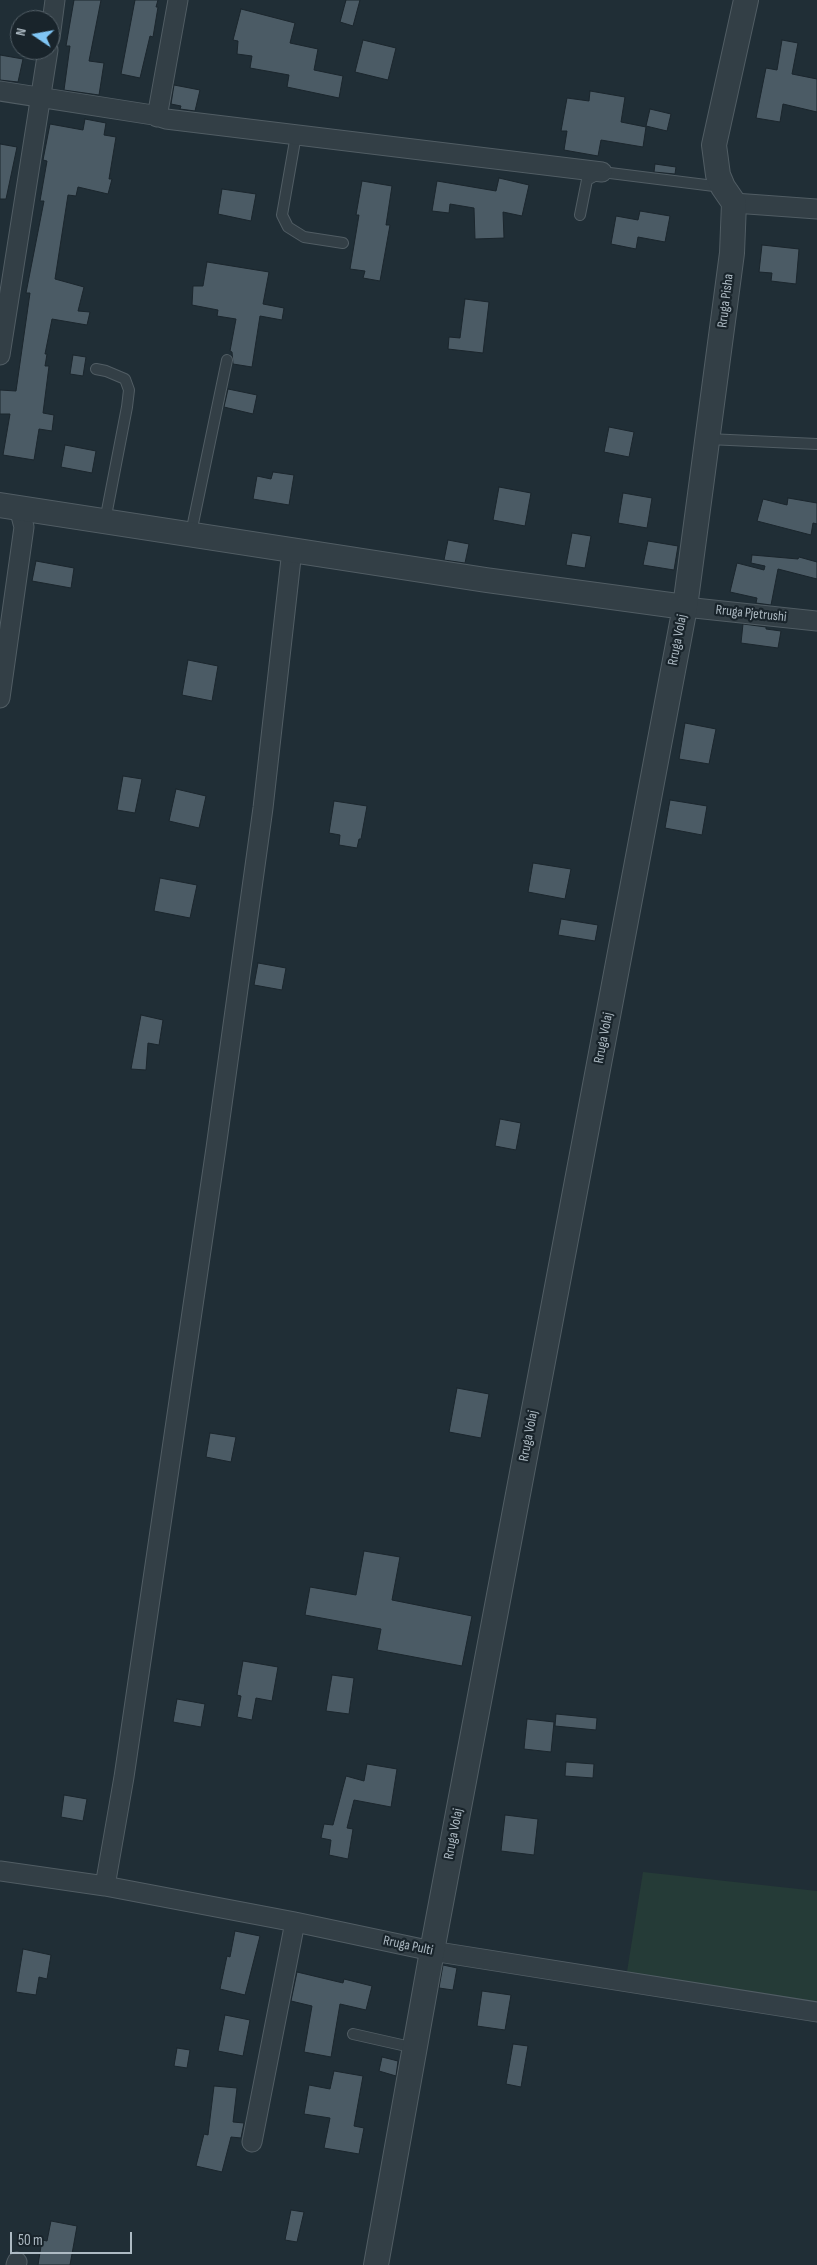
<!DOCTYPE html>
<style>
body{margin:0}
#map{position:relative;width:817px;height:2265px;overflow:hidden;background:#202e36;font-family:"Sofia Sans Condensed",sans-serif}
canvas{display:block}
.north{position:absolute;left:10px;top:10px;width:50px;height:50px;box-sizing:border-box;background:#19242b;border:1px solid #546068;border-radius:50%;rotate:282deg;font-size:14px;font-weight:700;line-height:20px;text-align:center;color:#adbac3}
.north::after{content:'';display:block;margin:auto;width:18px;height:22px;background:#80c6f5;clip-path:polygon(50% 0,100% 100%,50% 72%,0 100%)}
.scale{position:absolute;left:10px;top:2232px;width:122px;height:22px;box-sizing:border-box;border:2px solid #adbac3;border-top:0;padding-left:6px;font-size:15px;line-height:18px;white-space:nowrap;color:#adbac3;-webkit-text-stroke:4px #19242b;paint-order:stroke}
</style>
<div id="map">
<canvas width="817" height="2265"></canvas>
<div class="north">N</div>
<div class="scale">50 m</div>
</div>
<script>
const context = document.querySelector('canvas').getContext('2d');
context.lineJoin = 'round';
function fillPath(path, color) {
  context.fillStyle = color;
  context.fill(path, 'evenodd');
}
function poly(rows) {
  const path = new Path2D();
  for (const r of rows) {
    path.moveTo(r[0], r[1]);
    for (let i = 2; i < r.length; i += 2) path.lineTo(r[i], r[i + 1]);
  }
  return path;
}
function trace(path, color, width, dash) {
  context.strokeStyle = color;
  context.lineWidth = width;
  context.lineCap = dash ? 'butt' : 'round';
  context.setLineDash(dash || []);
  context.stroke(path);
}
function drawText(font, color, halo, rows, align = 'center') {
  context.font = font + ' "Sofia Sans Condensed",sans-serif';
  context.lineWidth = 4.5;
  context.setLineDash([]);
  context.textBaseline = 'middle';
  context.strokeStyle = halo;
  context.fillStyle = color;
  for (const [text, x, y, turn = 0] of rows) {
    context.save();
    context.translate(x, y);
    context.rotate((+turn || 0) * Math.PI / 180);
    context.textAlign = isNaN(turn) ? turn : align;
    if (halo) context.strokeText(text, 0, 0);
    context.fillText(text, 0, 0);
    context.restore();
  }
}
fillPath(poly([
 [643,1872,817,1891,817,2008,626,1978]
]), '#253b37');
const building = poly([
 [74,0,101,0,89,61,104,63,99,95,64,90,70,46,66,46,74,0],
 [135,0,158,0,156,7,158,7,153,37,150,36,140,78,121,74,135,0],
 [346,0,360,0,353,26,340,22,346,0],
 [241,9,295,23,290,43,318,49,314,70,343,76,339,98,287,87,289,75,250,68,252,56,237,54,238,41,233,40,241,9],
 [363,40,396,48,388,80,355,72,363,40],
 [782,40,798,43,792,74,817,79,817,112,783,104,780,122,756,118,766,68,777,70,782,40],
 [0,55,23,59,18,82,0,80,0,55],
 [174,85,200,90,195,111,180,109,181,106,171,104,174,85],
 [590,91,625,97,621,122,646,127,643,147,601,140,598,156,564,150,567,131,561,131,567,98,589,101,590,91],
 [650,109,671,114,667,131,646,126,650,109],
 [85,119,106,123,104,135,116,137,109,179,112,179,108,194,78,187,76,196,68,195,55,279,84,287,78,311,90,312,87,325,52,319,45,354,47,354,45,366,49,366,43,413,54,415,52,431,39,429,34,460,3,455,10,414,0,414,0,390,16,391,30,293,26,293,44,201,40,201,47,161,43,160,50,124,83,130,85,119],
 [0,144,17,147,6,199,0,199,0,144],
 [655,164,676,167,675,174,654,172,655,164],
 [499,178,529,185,522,216,503,212,504,238,475,239,474,208,450,204,449,213,432,211,437,181,496,191,499,178],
 [362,181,392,186,386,225,390,225,380,281,363,278,365,271,350,269,359,215,356,215,362,181],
 [222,189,256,194,251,221,218,214,222,189],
 [640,211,670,216,665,242,638,237,636,249,611,244,616,216,638,220,640,211],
 [762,245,799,249,796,284,771,281,772,273,759,272,762,245],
 [207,262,269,272,263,304,284,308,282,320,260,316,252,367,233,364,232,352,230,351,236,319,217,316,218,310,192,305,193,286,203,286,207,262],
 [465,299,489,302,483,353,448,349,449,337,460,338,465,299],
 [73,355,86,357,83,376,70,374,73,355],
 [228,389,257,395,253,414,224,407,228,389],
 [609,427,634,432,629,457,604,452,609,427],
 [65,445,96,451,92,473,61,467,65,445],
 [273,472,294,475,289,505,253,499,257,476,271,479,273,472],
 [499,487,531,493,525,526,493,520,499,487],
 [623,493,652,498,647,528,618,523,623,493],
 [788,498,817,503,817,524,813,523,811,535,757,521,763,499,787,505,788,498],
 [572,533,591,536,585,568,566,565,572,533],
 [448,540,469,544,465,563,444,560,448,540],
 [648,541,678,546,674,570,643,565,648,541],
 [752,555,798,559,799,557,817,562,817,579,778,569,771,605,756,603,757,598,730,592,737,563,764,570,765,566,751,563,752,555],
 [36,561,74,568,71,588,32,581,36,561],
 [743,624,766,627,766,629,781,631,778,648,741,643,743,624],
 [188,660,218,666,212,701,182,695,188,660],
 [685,723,716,729,709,764,679,759,685,723],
 [123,776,142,779,135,813,117,810,123,776],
 [176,789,206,796,199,828,169,821,176,789],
 [670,800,707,806,702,835,665,828,670,800],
 [334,801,367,806,361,839,359,839,357,848,339,845,340,835,329,833,334,801],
 [533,863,571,869,565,899,528,892,533,863],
 [160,878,197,885,190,918,154,911,160,878],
 [561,919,598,925,595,941,558,935,561,919],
 [258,963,286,968,282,990,254,985,258,963],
 [141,1015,163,1020,159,1045,148,1043,146,1070,131,1069,141,1015],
 [500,1119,521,1123,516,1150,495,1146,500,1119],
 [457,1388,489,1394,481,1438,449,1432,457,1388],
 [210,1433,236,1437,231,1462,206,1457,210,1433],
 [364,1551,400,1557,392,1600,472,1616,462,1666,377,1650,381,1629,305,1615,310,1587,356,1595,364,1551],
 [243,1661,278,1667,272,1701,256,1698,252,1720,237,1717,241,1696,237,1695,243,1661],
 [332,1675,354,1678,349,1714,326,1711,332,1675],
 [177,1699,205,1704,201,1727,173,1722,177,1699],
 [556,1714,597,1718,596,1730,555,1726,556,1714],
 [527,1719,554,1722,551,1752,524,1749,527,1719],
 [566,1762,594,1764,593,1778,565,1776,566,1762],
 [367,1764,397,1769,391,1807,354,1800,347,1828,353,1829,348,1859,329,1855,331,1840,321,1838,324,1824,333,1825,346,1776,364,1781,367,1764],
 [64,1795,87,1799,83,1821,61,1817,64,1795],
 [505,1815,538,1819,534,1855,501,1851,505,1815],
 [235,1931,260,1936,245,1995,220,1989,227,1956,230,1957,235,1931],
 [23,1949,51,1955,47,1979,39,1977,36,1995,16,1992,23,1949],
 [443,1965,457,1968,453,1990,439,1988,443,1965],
 [297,1972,343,1983,344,1979,372,1986,366,2010,340,2004,331,2057,304,2052,312,2006,291,2001,297,1972],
 [482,1991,511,1995,505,2030,477,2026,482,1991],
 [225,2015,250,2020,243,2056,218,2051,225,2015],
 [513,2044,528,2046,521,2087,506,2084,513,2044],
 [177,2048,190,2050,187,2068,174,2066,177,2048],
 [382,2057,398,2061,396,2076,379,2071,382,2057],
 [334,2071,363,2076,354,2126,364,2128,359,2154,324,2148,330,2118,304,2114,309,2085,330,2089,334,2071],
 [214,2086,237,2088,233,2122,244,2123,241,2138,231,2137,222,2172,196,2166,204,2134,208,2135,214,2086],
 [291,2210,304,2212,297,2242,285,2240,291,2210],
 [51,2221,77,2226,70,2265,38,2265,42,2240,47,2241,51,2221]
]);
fillPath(building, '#4b5b65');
trace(building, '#1b262d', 1);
const service = poly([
 [296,135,282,215,288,227,304,237,343,243],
 [580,215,587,180,602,172,722,187],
 [96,369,106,371,125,379,129,390,127,407,105,521],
 [708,439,817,444],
 [191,533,227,360],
 [353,2034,415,2048]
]);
const minor = poly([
 [50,38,55,0],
 [0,91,153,115,166,119,602,172],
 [157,117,178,0],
 [734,203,817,209],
 [0,355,48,50],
 [685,607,817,621],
 [0,698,24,527,19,508],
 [0,1871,105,1886,295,1922,432,1951,817,2012],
 [105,1886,124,1777,216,1148,263,808,292,550],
 [252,2142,295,1922],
 [16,2265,17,2262]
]);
const tertiary = poly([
 [0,505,486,580,685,607],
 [376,2265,432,1951,685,607,732,253,734,203,723,187,718,175,714,145,746,0]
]);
trace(service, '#515d64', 12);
trace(minor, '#515d64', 21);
trace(tertiary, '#515d64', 26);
trace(service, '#333f46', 10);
trace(minor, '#333f46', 19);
trace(tertiary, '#333f46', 24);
drawText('14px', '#adbac3', '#19242b', [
 ["Rruga Pisha",726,301,-83],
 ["Rruga Pjetrushi",751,614,6],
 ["Rruga Volaj",678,640,-79],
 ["Rruga Volaj",604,1038,-79],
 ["Rruga Volaj",529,1436,-79],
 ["Rruga Volaj",454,1834,-79],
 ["Rruga Pulti",408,1946,12]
]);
</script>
